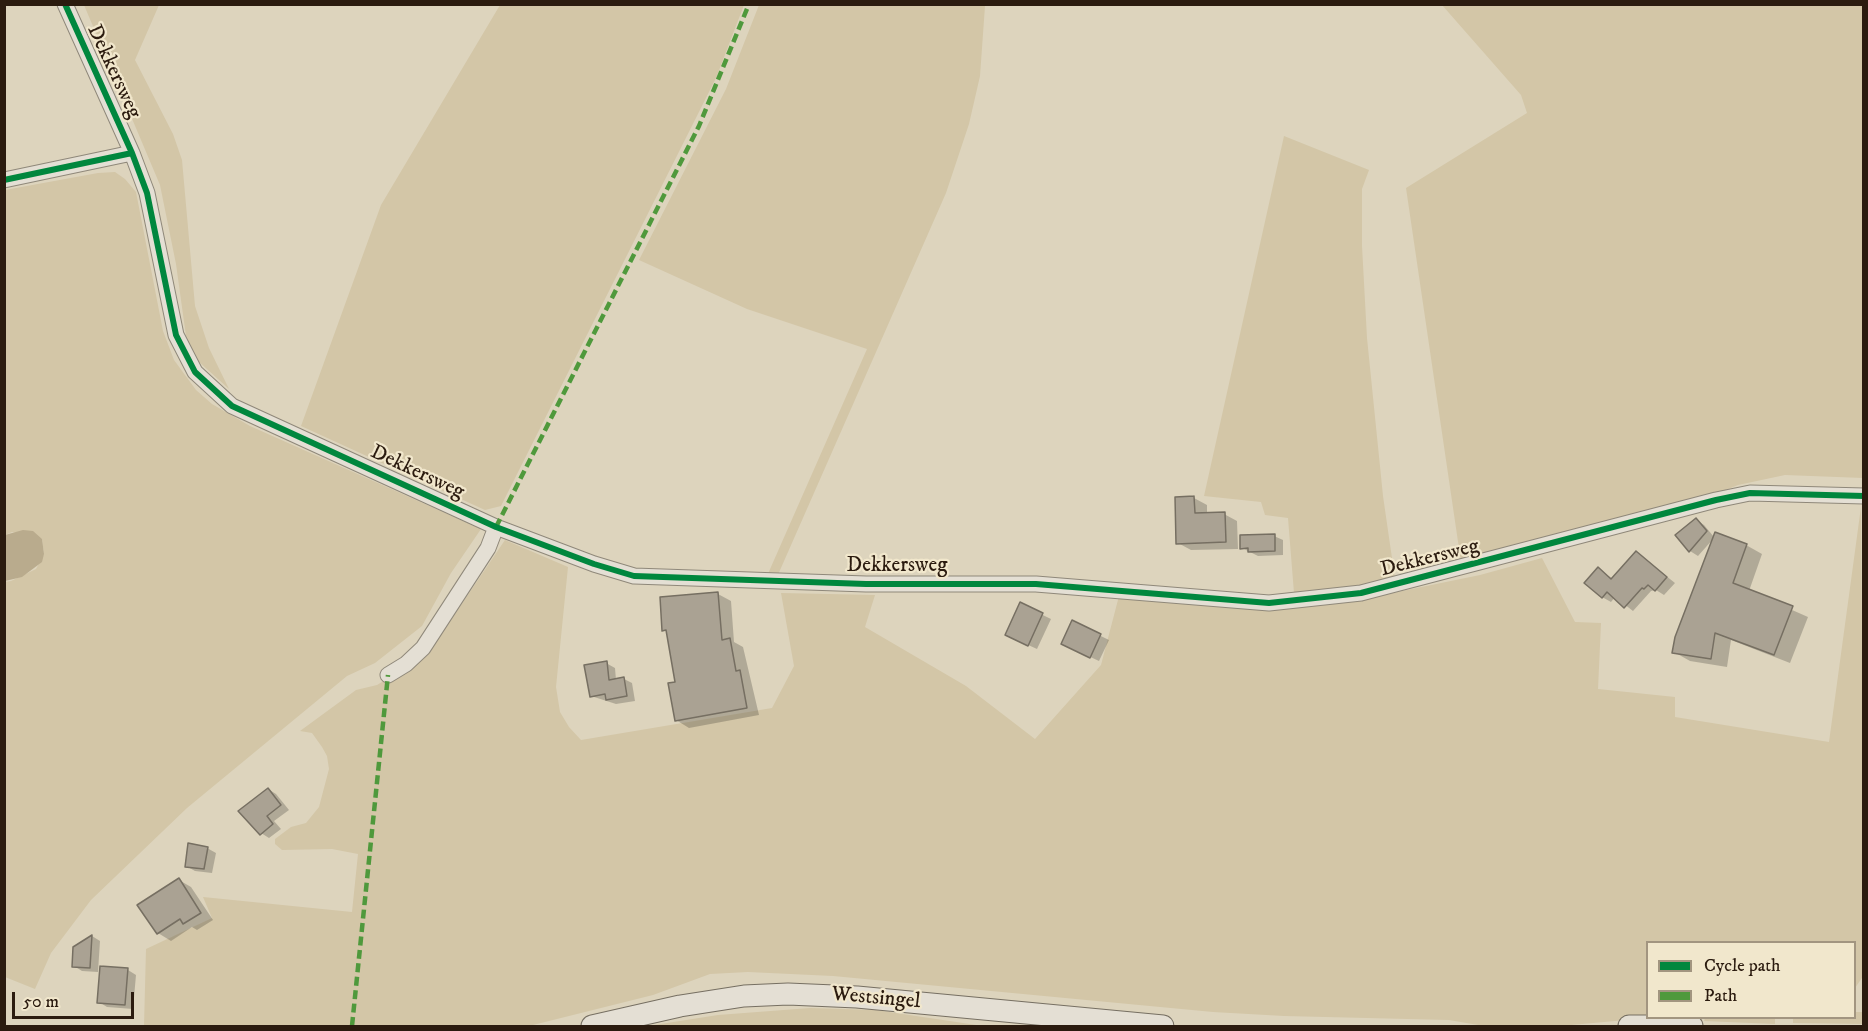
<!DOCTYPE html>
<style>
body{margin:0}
#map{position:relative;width:1868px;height:1031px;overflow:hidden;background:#ddd4bd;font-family:"IM FELL DW Pica",serif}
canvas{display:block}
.frame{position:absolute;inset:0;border:6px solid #2b1b0f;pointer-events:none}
.legend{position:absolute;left:1646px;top:941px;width:210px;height:78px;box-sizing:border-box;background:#f1e7cc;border:2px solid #a29580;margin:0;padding:8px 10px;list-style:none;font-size:18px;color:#2b1b0f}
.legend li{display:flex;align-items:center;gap:12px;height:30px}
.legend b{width:30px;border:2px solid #a29580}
.scale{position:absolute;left:12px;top:992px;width:122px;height:27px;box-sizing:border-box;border:3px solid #2b1b0f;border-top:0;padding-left:8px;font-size:18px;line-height:21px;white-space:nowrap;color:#2b1b0f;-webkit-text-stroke:4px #f1e7cc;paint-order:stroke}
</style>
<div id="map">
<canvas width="1868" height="1031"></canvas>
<div class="frame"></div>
<ul class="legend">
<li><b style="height:8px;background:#00873e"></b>Cycle path</li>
<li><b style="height:8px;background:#4f993c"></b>Path</li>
</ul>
<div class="scale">50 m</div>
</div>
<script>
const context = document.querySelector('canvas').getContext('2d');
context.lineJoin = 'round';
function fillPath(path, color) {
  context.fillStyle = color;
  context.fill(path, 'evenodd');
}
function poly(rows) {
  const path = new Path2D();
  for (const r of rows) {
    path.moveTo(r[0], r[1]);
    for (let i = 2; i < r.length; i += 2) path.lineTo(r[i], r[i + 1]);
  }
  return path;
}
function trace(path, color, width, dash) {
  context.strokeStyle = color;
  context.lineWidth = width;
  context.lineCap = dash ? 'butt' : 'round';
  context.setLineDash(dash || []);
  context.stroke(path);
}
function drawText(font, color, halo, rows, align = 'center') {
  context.font = font + ' "IM FELL DW Pica",serif';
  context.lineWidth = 4.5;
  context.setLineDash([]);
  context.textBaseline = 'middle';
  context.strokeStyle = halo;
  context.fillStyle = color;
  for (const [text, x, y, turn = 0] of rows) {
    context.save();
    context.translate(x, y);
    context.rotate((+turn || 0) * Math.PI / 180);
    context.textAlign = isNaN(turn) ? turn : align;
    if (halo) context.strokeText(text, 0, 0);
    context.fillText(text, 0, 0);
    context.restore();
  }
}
fillPath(poly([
 [983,4,985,6,980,76,969,124,946,193,777,577,767,576,867,349,747,309,639,260,726,89,759,5],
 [84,5,159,5,135,60,173,134,182,160,195,306,209,348,229,389,198,361,186,336,176,264,160,185],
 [500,5,744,5,716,78,501,506,485,510,301,426,381,205],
 [1442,5,1863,5,1863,478,1785,475,1738,485,1704,499,1461,562,1406,188,1527,113,1521,95],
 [1284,136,1369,170,1362,189,1362,246,1367,338,1383,496,1395,579,1351,589,1294,593,1288,518,1265,515,1261,502,1204,496],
 [115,172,125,179,136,192,163,331,174,360,196,390,212,404,250,426,481,529,451,573,422,626,375,663,347,676,187,808,91,900,51,953,35,989,5,977,4,582,11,581,36,569,44,554,42,539,12,532,5,535,5,190,98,173],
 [1861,507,1864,975,1855,988,1854,942,1648,942,1648,1018,1560,1026,1484,1026,1449,1020,1284,1016,1213,1012,833,976,748,972,710,974,653,995,529,1026,144,1026,146,949,212,918,203,897,352,912,358,854,332,849,282,850,275,844,275,839,291,827,306,823,319,807,329,769,327,756,322,747,312,733,300,731,356,690,377,685,428,654,505,540,568,567,556,687,560,712,569,727,581,740,772,708,794,666,781,593,875,595,865,627,966,686,1035,739,1101,665,1119,596,1363,599,1480,575,1542,558,1575,622,1601,623,1598,689,1675,697,1675,717,1829,742],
 [810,1008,876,1010,983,1026,648,1026,718,1015],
 [1855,1012,1863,1012,1863,1024,1793,1023,1793,1018,1854,1018],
 [1705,1018,1775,1018,1775,1024,1704,1021]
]), '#d3c6a7');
fillPath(poly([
 [23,530,33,531,42,539,44,554,42,562,22,577,5,581,5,535]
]), '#b9ab8d');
fillPath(poly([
 [1194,498,1207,505,1207,514,1224,514,1237,521,1238,549,1191,550,1178,543],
 [1696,520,1704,525,1714,537,1746,545,1762,554,1749,591,1808,617,1790,663,1731,640,1727,667,1690,661,1674,652,1714,538,1698,556,1690,551,1677,535],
 [1274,536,1283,540,1283,555,1258,556,1242,548],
 [1636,552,1675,583,1664,595,1656,590,1651,591,1633,611,1615,597,1611,602,1602,597,1598,569,1613,579],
 [718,594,731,601,734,642,743,647,759,715,689,728,676,720,677,683,668,632,664,630],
 [1020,604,1051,619,1037,649,1015,639],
 [1072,622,1109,640,1099,661,1071,648],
 [606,663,615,668,616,680,624,679,632,683,635,701,616,704,591,696],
 [268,789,276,794,289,810,274,821,281,829,269,838,261,833],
 [207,848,216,853,212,873,195,871,186,866],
 [179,880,191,887,213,920,197,930,192,927,171,941,158,933],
 [92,936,100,941,98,972,82,971,74,966,75,948],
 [128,970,136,975,133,1009,107,1007,99,1002]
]), '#0003');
const building = poly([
 [1194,496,1195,513,1225,512,1226,542,1176,544,1175,497,1194,496],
 [1696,518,1707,531,1689,552,1675,535,1696,518],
 [1715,532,1747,544,1733,583,1793,606,1774,655,1715,633,1711,659,1672,653,1675,637,1715,532],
 [1275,534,1275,551,1248,552,1248,548,1240,549,1240,535,1275,534],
 [1636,551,1667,577,1655,591,1648,585,1644,589,1642,588,1624,608,1607,592,1602,598,1584,583,1598,567,1611,579,1636,551],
 [718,592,722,640,730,638,736,671,740,670,747,708,675,721,668,683,675,682,666,630,662,631,660,597,718,592],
 [1020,602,1043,613,1028,646,1005,635,1020,602],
 [1072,620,1101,634,1090,658,1061,644,1072,620],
 [607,661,609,680,624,677,627,696,606,700,605,694,590,697,584,665,607,661],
 [268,788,281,805,267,816,273,824,260,835,238,811,268,788],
 [188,843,208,847,204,869,185,867,188,843],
 [179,878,201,913,183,924,180,919,157,934,137,905,179,878],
 [92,935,90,968,72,967,73,947,92,935],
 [100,966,128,968,125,1005,97,1003,100,966]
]);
fillPath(building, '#aaa293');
trace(building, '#766f62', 1.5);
const street = poly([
 [65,4,132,153,147,193,176,335,195,372,232,406,496,527,594,564,634,576,866,584,1036,584,1269,603,1361,593,1716,500,1750,493,1864,496],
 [4,180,132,153],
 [388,675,406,664,423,648,488,548,496,527]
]);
const secondary = poly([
 [592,1026,680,1006,744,996,788,994,857,997,1163,1026],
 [1629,1026,1692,1026]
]);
trace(street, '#8f887a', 17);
trace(secondary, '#766f62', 23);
trace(street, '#e4dfd4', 15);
trace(secondary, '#e4dfd4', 21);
trace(poly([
 [496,527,699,126,749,4],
 [352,1026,388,675]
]), '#4f993c', 4.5, [9, 4.5]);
trace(poly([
 [65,4,132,153,147,193,176,335,195,372,232,406,496,527,594,564,634,576,866,584,1036,584,1269,603,1361,593,1716,500,1750,493,1864,496],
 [4,180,132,153]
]), '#00873e', 6);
drawText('21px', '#2b1b0f', '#f1e7cc', [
 ["Dekkersweg",113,72,65],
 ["Dekkersweg",417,473,25],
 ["Dekkersweg",1430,559,-14],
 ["Dekkersweg",897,567],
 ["Westsingel",876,999,5]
]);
</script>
